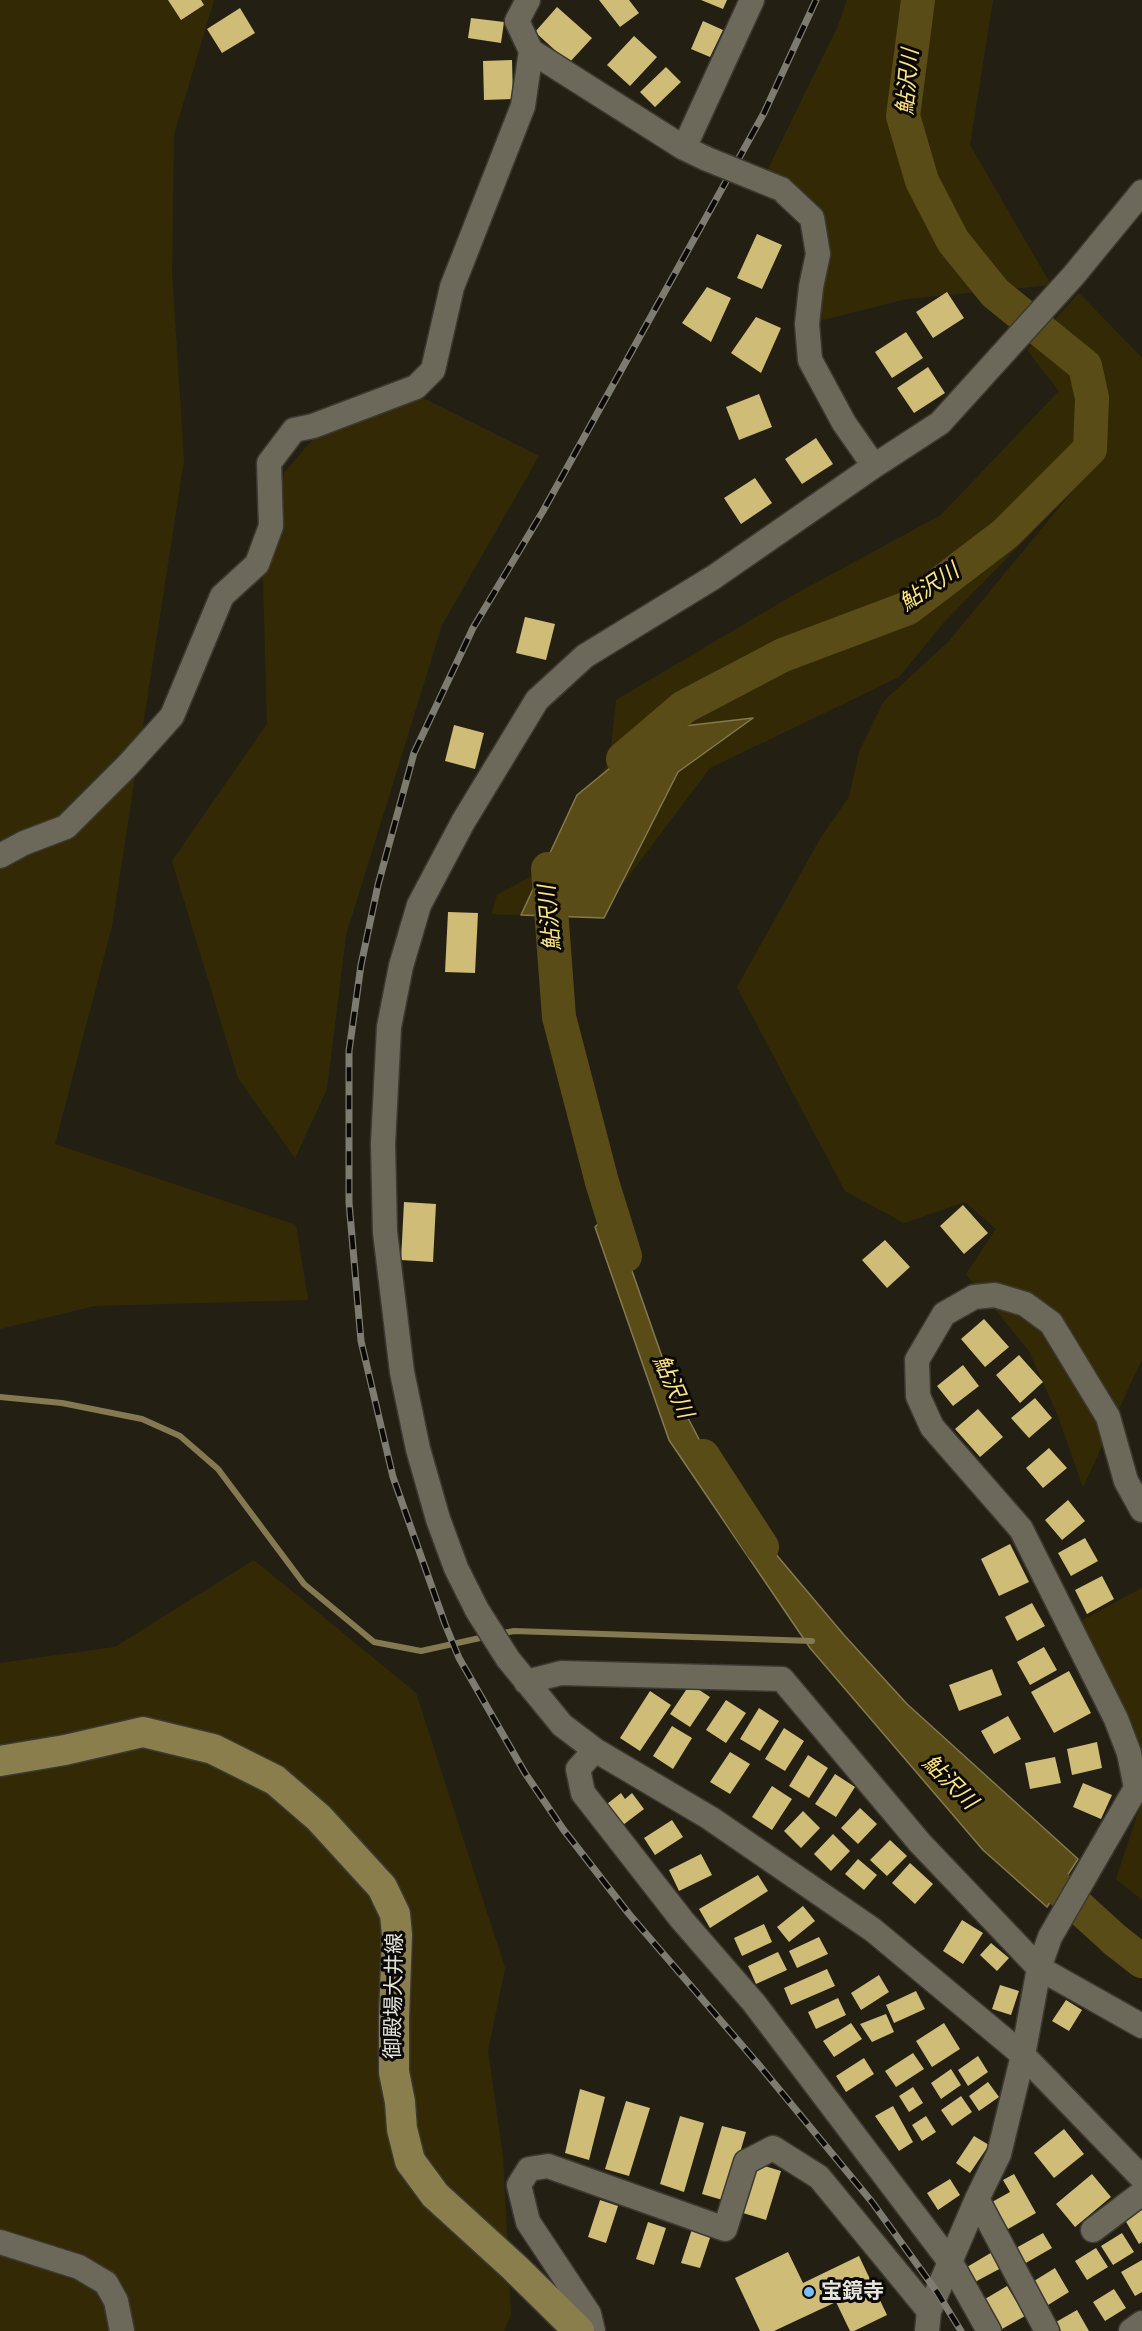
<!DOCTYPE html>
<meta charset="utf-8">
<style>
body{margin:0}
canvas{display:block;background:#232013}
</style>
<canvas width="1142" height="2331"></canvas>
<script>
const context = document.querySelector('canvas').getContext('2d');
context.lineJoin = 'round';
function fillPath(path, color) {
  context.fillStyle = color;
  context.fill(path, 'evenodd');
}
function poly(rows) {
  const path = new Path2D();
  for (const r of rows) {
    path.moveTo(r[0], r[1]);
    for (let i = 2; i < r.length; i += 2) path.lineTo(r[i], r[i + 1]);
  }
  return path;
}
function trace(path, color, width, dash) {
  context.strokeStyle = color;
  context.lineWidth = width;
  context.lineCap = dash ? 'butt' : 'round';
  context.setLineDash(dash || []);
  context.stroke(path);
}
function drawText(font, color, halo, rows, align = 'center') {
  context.font = font + ' Signika,"Noto Sans JP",sans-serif';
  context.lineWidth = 6;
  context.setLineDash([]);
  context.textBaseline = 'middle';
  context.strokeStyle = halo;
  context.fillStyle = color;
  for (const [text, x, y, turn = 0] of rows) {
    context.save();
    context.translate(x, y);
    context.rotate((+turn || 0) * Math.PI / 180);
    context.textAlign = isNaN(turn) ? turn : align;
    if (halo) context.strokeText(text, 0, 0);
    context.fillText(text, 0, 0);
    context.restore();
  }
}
fillPath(poly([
 [0,0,214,0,174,134,172,274,184,460,112,926,55,1144,296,1225,308,1300,94,1306,0,1329],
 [847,0,993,0,970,145,1051,285,906,299,807,324,812,218,764,177,837,28],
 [1079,293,1142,358,1142,1359,1083,1487,1058,1416,1029,1351,966,1274,996,1229,965,1202,904,1223,845,1191,737,987,820,839,849,797,859,752,884,701,948,642,1073,491,945,621,899,677,710,768,597,918,492,914,497,895,536,874,610,760,616,700,790,597,941,515,1059,391,1027,350],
 [415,394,539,456,442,625,346,935,327,1089,295,1158,238,1078,172,861,267,724,263,575,284,473,330,419],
 [254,1560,416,1693,505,1968,488,2051,503,2157,511,2314,504,2331,0,2331,0,1663,115,1647],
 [1142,1588,1142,1755,1070,1627],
 [1142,1800,1142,1900,1116,1879]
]), '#332a05');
const water = poly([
 [753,718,678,772,604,918,521,915,577,795,658,729,753,718],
 [611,1211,674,1391,731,1501,844,1635,907,1704,1078,1859,1047,1907,983,1850,810,1648,669,1440,595,1227,611,1211]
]);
fillPath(water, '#5a4c16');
trace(water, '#847951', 1.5);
trace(poly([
 [0,1397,62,1403,142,1419,180,1436,218,1469,304,1584,374,1642,421,1651,489,1636],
 [498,1634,514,1631,812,1641]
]), '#847951', 6);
trace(poly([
 [623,759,684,707,783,655,908,608,1005,534,1090,449,1092,398,1085,366,995,293,953,241,922,181,903,116,918,0],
 [548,869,559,1017,602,1182,625,1256],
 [703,1456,762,1547],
 [1024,1857,1115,1940,1142,1961]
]), '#5a4c16', 34);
fillPath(poly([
 [168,0,201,0,204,5,181,20],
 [599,0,629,0,639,13,620,27],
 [701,0,727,0,723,9],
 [557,7,592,38,569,63,535,32],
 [240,8,255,33,222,53,207,29],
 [471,18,504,22,501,43,468,38],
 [703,21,723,30,710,57,691,49],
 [634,36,657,57,630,86,607,65],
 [512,60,513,99,484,100,483,61],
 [666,67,681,82,655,107,640,92],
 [757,234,782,245,762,289,737,278],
 [707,287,731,298,711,342,682,323],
 [947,292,964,318,933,338,916,312],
 [756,317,781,328,761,373,731,353],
 [906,332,923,358,892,378,875,352],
 [928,367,945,393,914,413,897,388],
 [759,394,772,427,739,440,726,407],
 [816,438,833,464,802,484,785,459],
 [755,478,772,503,741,524,724,498],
 [525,617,555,624,546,660,516,653],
 [454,725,484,733,475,769,445,761],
 [448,912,478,913,475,973,445,972],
 [404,1202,436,1204,433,1262,401,1260],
 [963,1205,988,1233,964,1254,940,1226],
 [885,1240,910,1267,887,1288,862,1260],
 [984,1319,1009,1347,985,1367,961,1339],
 [1019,1355,1043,1382,1020,1403,996,1375],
 [963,1365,979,1386,953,1406,937,1386],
 [1035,1398,1052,1418,1029,1438,1011,1418],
 [978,1409,1003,1437,980,1457,955,1429],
 [1049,1448,1067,1468,1043,1488,1026,1468],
 [1068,1500,1085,1521,1062,1540,1045,1520],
 [1085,1538,1098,1561,1071,1576,1058,1553],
 [1010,1544,1029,1582,999,1596,981,1559],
 [1102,1576,1114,1599,1087,1614,1075,1590],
 [1032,1603,1045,1626,1017,1641,1005,1617],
 [1044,1647,1057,1670,1030,1685,1017,1662],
 [992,1669,1002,1695,959,1711,949,1685],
 [1069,1671,1091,1713,1054,1733,1031,1692],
 [690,1684,710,1697,690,1727,670,1714],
 [650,1691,671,1705,640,1751,620,1738],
 [726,1700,746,1713,726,1743,706,1730],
 [759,1708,779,1721,760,1751,740,1739],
 [1008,1716,1021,1739,994,1754,981,1731],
 [672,1726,692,1738,673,1769,653,1756],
 [784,1728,804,1741,785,1771,765,1759],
 [1097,1742,1102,1768,1072,1775,1067,1749],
 [730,1752,750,1764,730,1794,710,1782],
 [808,1755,828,1768,809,1798,789,1786],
 [1055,1757,1061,1783,1030,1789,1025,1763],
 [835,1774,855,1787,836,1817,815,1804],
 [1083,1783,1112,1795,1101,1819,1073,1807],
 [772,1786,792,1799,772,1830,752,1817],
 [621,1793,625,1799,632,1793,644,1809,623,1825,607,1804],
 [860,1808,877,1824,858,1844,841,1828],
 [803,1811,820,1828,801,1848,784,1831],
 [672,1820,683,1837,655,1855,644,1838],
 [833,1834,850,1851,831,1871,814,1854],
 [890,1840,907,1856,887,1876,870,1860],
 [701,1854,712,1875,679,1891,669,1870],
 [858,1859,877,1875,864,1890,845,1874],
 [910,1863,933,1884,915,1904,892,1883],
 [758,1875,768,1891,710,1928,699,1909],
 [803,1906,815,1921,789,1942,777,1927],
 [962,1920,983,1933,963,1964,943,1951],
 [764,1924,772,1942,742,1956,734,1938],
 [819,1937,828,1954,797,1968,789,1951],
 [991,1943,1009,1958,997,1971,980,1955],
 [778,1952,787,1970,756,1984,748,1966],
 [827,1969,835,1986,791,2005,784,1988],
 [879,1975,889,1992,861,2010,851,1993],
 [1000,1985,1019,1991,1011,2015,992,2009],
 [916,1991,925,2009,894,2023,886,2005],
 [838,1998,846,2015,816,2029,808,2012],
 [1066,2000,1082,2010,1069,2031,1052,2021],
 [886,2014,894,2032,872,2042,860,2024],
 [851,2023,862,2039,834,2057,823,2041],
 [944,2023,960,2049,932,2067,916,2041],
 [913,2053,924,2069,896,2087,885,2071],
 [978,2056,988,2072,968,2086,958,2070],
 [864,2058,874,2074,846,2092,836,2076],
 [951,2069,961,2085,941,2099,931,2083],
 [988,2082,999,2097,979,2111,969,2096],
 [913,2087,923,2103,909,2112,899,2096],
 [580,2089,605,2097,589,2160,565,2153],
 [961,2096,972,2112,952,2126,941,2110],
 [626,2101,650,2108,629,2176,605,2169],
 [893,2106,913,2142,899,2151,875,2116],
 [680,2116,704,2123,684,2192,660,2184],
 [926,2116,936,2132,922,2141,912,2125],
 [722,2126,746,2132,726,2201,702,2194],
 [1064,2129,1084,2154,1054,2178,1034,2153],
 [974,2136,989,2145,970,2173,956,2163],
 [758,2164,781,2171,766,2220,743,2213],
 [1014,2174,1036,2213,1008,2229,992,2202,1010,2192,1003,2180],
 [1092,2174,1111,2197,1075,2227,1056,2204],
 [950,2179,960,2195,938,2210,927,2193],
 [600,2200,618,2206,606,2243,588,2237],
 [1142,2209,1142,2242,1139,2244,1125,2220],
 [648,2222,666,2228,654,2265,636,2259],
 [693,2226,712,2232,700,2268,681,2263],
 [1043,2233,1052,2248,1024,2264,1016,2248],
 [1122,2233,1134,2252,1113,2265,1101,2246],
 [1096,2248,1108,2267,1087,2280,1075,2261],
 [994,2251,1003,2267,975,2282,967,2267],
 [788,2252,803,2283,859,2256,887,2315,854,2331,850,2331,836,2302,774,2331,760,2331,735,2278],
 [1142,2260,1142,2292,1135,2296,1121,2272],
 [1055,2268,1069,2292,1048,2305,1034,2281],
 [1007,2286,1025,2316,1002,2329,985,2299],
 [1114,2289,1126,2308,1105,2321,1093,2302],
 [1077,2310,1089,2331,1061,2331,1056,2322]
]), '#cfbc76');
const minor = poly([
 [528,0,517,21,531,51,684,148,707,159],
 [684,148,752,0],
 [781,189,812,218,818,254,811,287,807,324,810,360,844,423,874,466],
 [1142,192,1074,275,940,423,874,466,714,577,585,656,537,700,463,822,419,905,401,966,389,1027,383,1144,385,1232,402,1372,418,1449,438,1519,456,1568,477,1610,508,1659,562,1725,595,1750,710,1818,873,1930,1023,2055,1142,2178],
 [0,856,24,843,66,827,128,765,172,716,222,596,257,564,271,526,269,463,294,430,313,426,416,387,433,370,452,287,523,106,531,51],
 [526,1682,561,1673,782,1679,920,1843,1039,1968,1142,2026],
 [595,1750,578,1769,583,1793,682,1920,754,2003,951,2263,989,2331],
 [977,2199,1047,2331],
 [1093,2230,1142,2193],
 [0,2242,79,2267,106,2283,116,2301,122,2331],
 [593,2331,589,2314,528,2222,519,2185,529,2169,548,2166,725,2229,746,2162,773,2148,819,2177,929,2311],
 [927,2331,929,2311,977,2199,999,2154,1023,2055,1039,1968,1050,1937,1136,1788,1129,1753,1116,1719,1021,1529,932,1427,918,1396,917,1360,944,1314,974,1297,995,1295,1025,1304,1051,1323,1108,1417,1126,1481,1142,1510],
 [1131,2331,1142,2323]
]);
const major = poly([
 [0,1761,65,1750,143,1732,213,1749,275,1780,319,1818,382,1887,395,1914,397,1935,394,2018,394,2072,400,2102,402,2129,410,2161,435,2195,514,2267,579,2331]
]);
trace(minor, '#3c3932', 27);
trace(major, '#3c3932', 33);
trace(minor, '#6d695a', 24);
trace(major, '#8b7e4d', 30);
const rail = poly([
 [816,0,764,113,543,511,473,628,414,753,378,885,361,965,349,1051,349,1202,361,1341,393,1477,445,1624,459,1658,525,1773,563,1829,629,1914,759,2065,872,2202,937,2292,961,2331]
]);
trace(rail, '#7e7b71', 7);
trace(rail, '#0b0905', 4.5, [14]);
const minorBridge = poly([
 [707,159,781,189]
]);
trace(minorBridge, '#3c3932', 27, []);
trace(minorBridge, '#6d695a', 24);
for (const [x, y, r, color] of [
 [809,2292,6,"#79bff8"]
]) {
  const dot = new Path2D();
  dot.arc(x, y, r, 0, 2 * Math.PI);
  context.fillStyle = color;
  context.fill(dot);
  trace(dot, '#0b0905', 2);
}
drawText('21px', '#e5e3db', '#0b0905', [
 ["御殿場大井線",395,1996,-89]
]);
drawText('bold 21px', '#e5e3db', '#0b0905', [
 ["宝鏡寺",821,2292]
], 'left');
drawText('italic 22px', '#fee481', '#0b0905', [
 ["鮎沢川",909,82,-85],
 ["鮎沢川",930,588,-34],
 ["鮎沢川",551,918,-95],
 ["鮎沢川",672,1387,66],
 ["鮎沢川",949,1783,45]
]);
</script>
